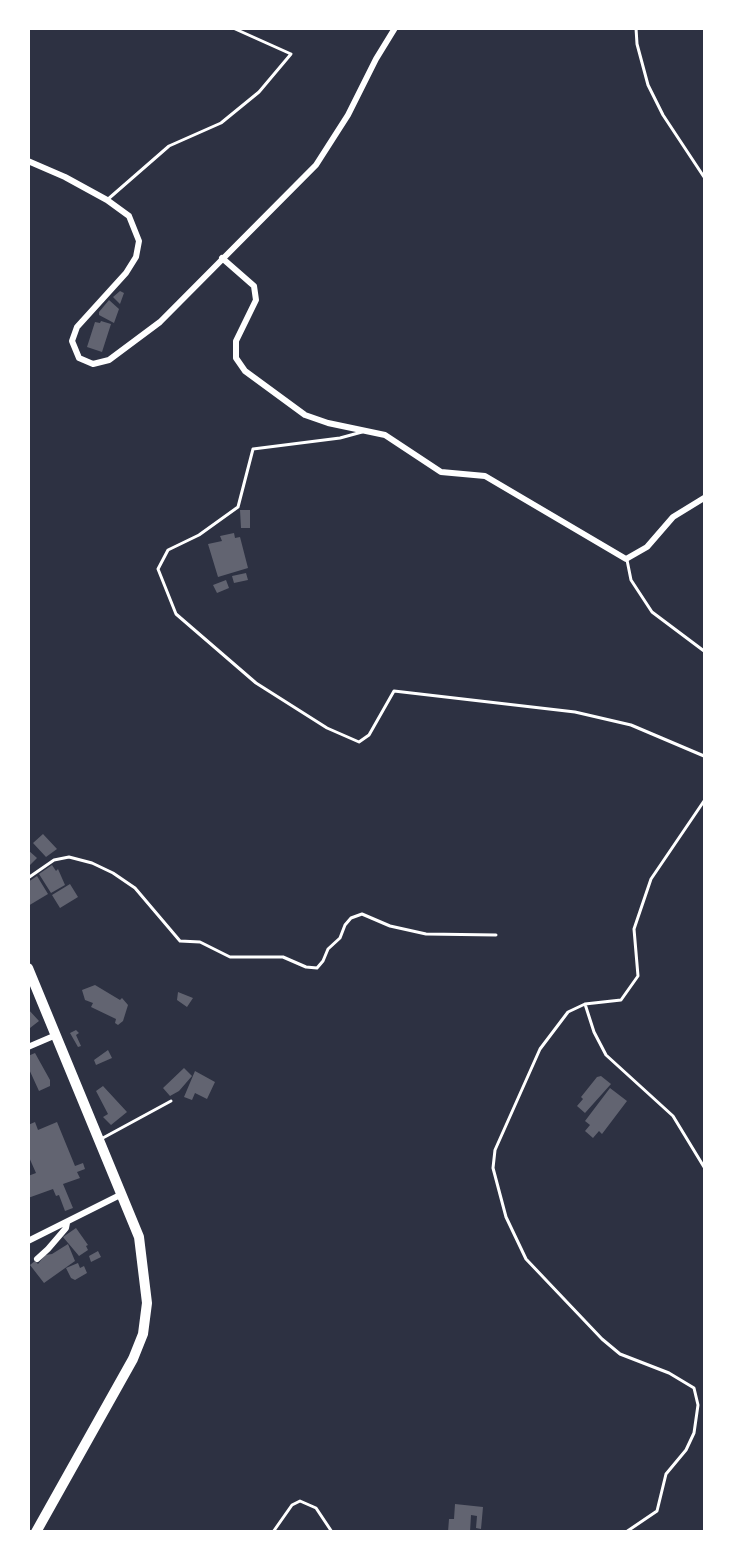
<!DOCTYPE html>
<html>
<head>
<meta charset="utf-8">
<style>
	body { margin:0 }
	#map { position:relative; width:733px; height:1560px; overflow:hidden; background:#2d3142; font-family:"Crimson Pro",serif }
	canvas { display:block }
	.frame { position:absolute; inset:0; border:30px solid #fff; pointer-events:none }
</style>
</head>
<body>
<div id="map">
<canvas width="733" height="1560"></canvas>
<div class="frame"></div>
</div>
<script>
const ctx = document.querySelector('canvas').getContext('2d');
ctx.lineJoin = 'round';
function paint(path, color) { ctx.fillStyle = color; ctx.fill(path, 'evenodd'); }
const poly = rows => new Path2D(rows.map(r => 'M' + r).join(''));
function stroke(path, color, width, dash) { ctx.strokeStyle = color; ctx.lineWidth = width; ctx.lineCap = dash ? 'butt' : 'round'; ctx.setLineDash(dash || []); ctx.stroke(path); }
const building = poly([
	[120,291,124,293,120,304,113,297],
	[109,300,119,309,114,323,99,315,99,312],
	[101,321,111,324,102,352,87,347,95,322,100,323],
	[240,510,250,510,250,528,241,528],
	[234,533,235,538,240,537,248,568,218,577,208,544,222,541,220,536],
	[246,573,248,580,234,583,232,576],
	[226,580,229,588,217,593,213,585],
	[43,834,57,849,46,857,33,843],
	[28,850,37,858,28,867],
	[52,865,56,871,58,869,65,885,51,893,39,874],
	[37,876,48,894,28,906,28,882],
	[70,884,78,897,60,908,52,895],
	[95,985,120,1000,122,998,128,1005,123,1021,118,1025,115,1023,116,1019,91,1007,93,1003,85,1000,82,990],
	[178,992,193,998,187,1007,177,1000],
	[28,1009,39,1021,30,1028,28,1027],
	[76,1030,79,1033,76,1035,81,1046,78,1047,70,1033],
	[108,1050,112,1058,96,1065,94,1060],
	[35,1053,50,1080,50,1086,39,1091,28,1067,28,1056],
	[184,1068,192,1076,179,1091,170,1096,163,1088],
	[195,1071,215,1082,207,1099,195,1093,192,1100,184,1097],
	[601,1076,611,1084,585,1113,577,1106,583,1099,581,1097,597,1077],
	[103,1086,127,1112,111,1125,103,1117,108,1114,96,1091],
	[610,1088,627,1101,602,1134,599,1131,593,1138,585,1131,590,1125,585,1121],
	[35,1122,38,1130,57,1122,75,1166,83,1163,85,1169,77,1172,80,1178,63,1184,73,1208,65,1211,59,1195,56,1196,53,1189,28,1198,28,1176,36,1173,28,1155,28,1125],
	[76,1228,88,1245,86,1246,88,1250,79,1256,63,1237],
	[68,1244,75,1261,44,1283,30,1265,35,1261,38,1264,45,1255,52,1254],
	[98,1251,101,1257,91,1262,89,1256],
	[78,1263,80,1268,84,1266,87,1273,75,1280,71,1278,66,1268],
	[455,1504,483,1507,481,1529,476,1528,477,1516,471,1515,470,1532,448,1532,449,1519,454,1519]
]);
const service = poly([
	[636,28,637,44,648,85,663,115,704,177],
	[107,200,169,146,221,123,259,92,291,54,233,28],
	[362,432,340,438,253,449,238,507,199,535,168,550,158,569,176,614,256,683,327,728,359,742,369,735,394,691,575,712,631,725,704,756],
	[627,560,631,580,652,612,704,651],
	[28,878,54,860,69,857,92,863,113,873,135,888,180,941,200,942,230,957,283,957,306,967,317,968,323,961,328,949,340,938,345,925,351,918,362,914,390,926,426,934,496,935],
	[585,1004,594,1032,606,1055,673,1116,704,1167],
	[101,1139,171,1101],
	[273,1532,292,1505,300,1501,316,1508,332,1532],
	[626,1532,657,1511,666,1474,686,1450,694,1433,698,1405,694,1388,669,1373,620,1354,602,1339,526,1259,506,1217,493,1168,495,1150,540,1049,568,1012,585,1004,621,1000,638,976,634,929,651,879,704,801]
]);
const minor = poly([
	[28,161,65,177,107,200,129,216,139,241,136,257,126,273,77,327,72,341,79,358,93,364,109,360,160,322,316,165,348,115,376,59,395,28],
	[222,258,254,286,256,300,236,341,236,358,245,371,305,415,328,423,385,435,441,472,485,476,626,559,647,547,673,517,704,498],
	[28,1047,56,1035],
	[28,1241,122,1194],
	[37,1259,48,1249,66,1228,67,1223]
]);
const trunk = poly([
	[28,968,139,1237,147,1303,143,1334,133,1359,36,1532]
]);
paint(building, '#626471');
stroke(service, '#fff', 3);
stroke(minor, '#fff', 6);
stroke(trunk, '#fff', 10);
</script>
</body>
</html>
